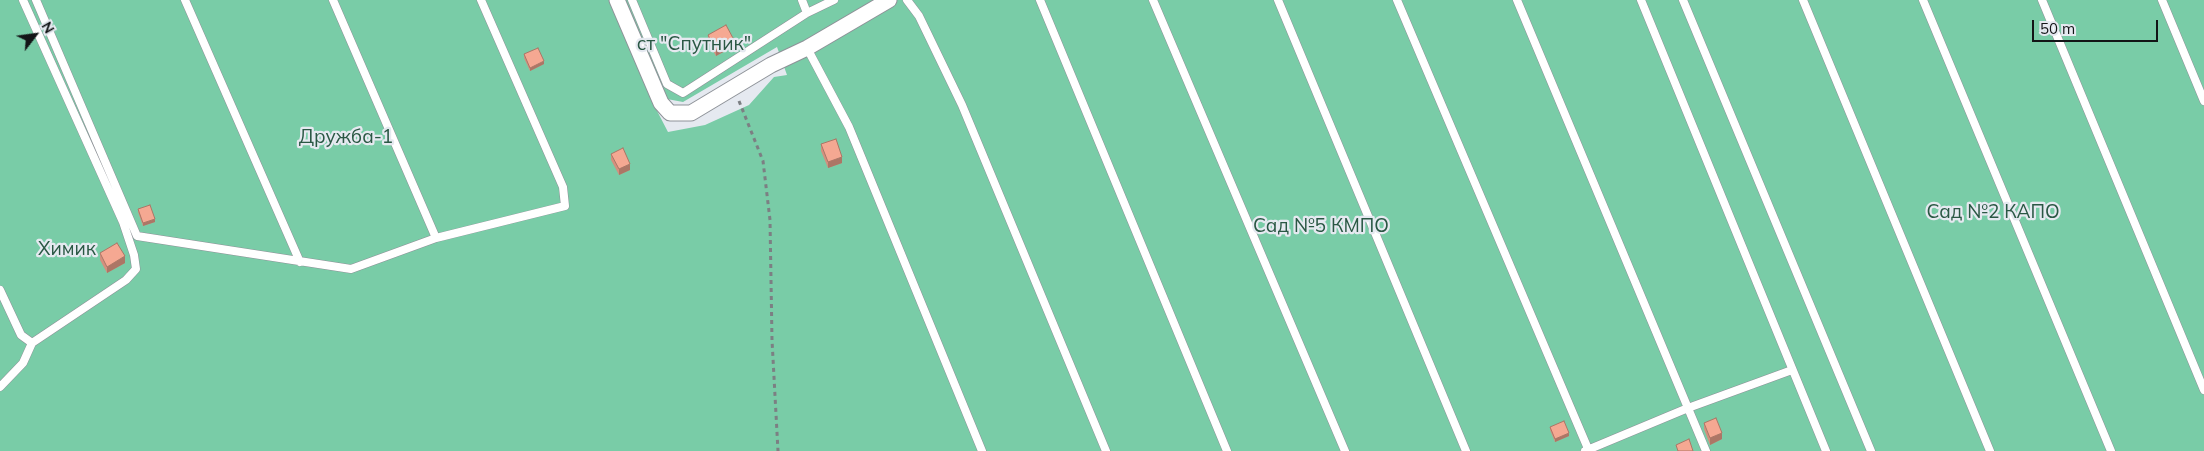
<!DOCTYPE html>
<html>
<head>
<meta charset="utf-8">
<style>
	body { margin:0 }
	#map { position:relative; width:2204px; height:451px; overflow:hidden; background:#e5e9f0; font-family:Mulish,sans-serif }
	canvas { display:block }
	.north { position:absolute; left:10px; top:10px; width:50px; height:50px; -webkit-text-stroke:4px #e5e9f0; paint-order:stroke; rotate:60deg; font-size:14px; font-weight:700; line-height:20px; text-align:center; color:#131517 }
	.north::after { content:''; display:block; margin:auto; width:18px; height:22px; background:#131517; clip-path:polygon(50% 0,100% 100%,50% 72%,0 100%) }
	.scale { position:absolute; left:2032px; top:20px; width:126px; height:22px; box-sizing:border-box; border:2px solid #131517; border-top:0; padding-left:6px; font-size:15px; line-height:18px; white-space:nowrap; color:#131517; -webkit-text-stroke:4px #e5e9f0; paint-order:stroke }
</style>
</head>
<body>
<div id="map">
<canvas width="2204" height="451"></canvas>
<div class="north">N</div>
<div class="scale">50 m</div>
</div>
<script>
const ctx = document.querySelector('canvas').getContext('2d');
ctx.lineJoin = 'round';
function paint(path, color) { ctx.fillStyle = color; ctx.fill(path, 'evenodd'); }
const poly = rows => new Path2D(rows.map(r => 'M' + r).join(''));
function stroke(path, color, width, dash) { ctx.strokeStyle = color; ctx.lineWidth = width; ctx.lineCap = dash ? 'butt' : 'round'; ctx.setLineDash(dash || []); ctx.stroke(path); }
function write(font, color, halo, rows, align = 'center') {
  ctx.font = font + ' Mulish,sans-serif'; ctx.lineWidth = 4.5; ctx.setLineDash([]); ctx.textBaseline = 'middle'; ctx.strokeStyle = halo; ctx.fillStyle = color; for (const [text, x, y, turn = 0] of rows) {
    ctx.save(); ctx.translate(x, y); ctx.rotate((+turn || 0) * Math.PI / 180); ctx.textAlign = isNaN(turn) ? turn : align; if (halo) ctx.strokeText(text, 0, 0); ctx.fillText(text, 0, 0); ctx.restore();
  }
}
const green = poly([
	[0,0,610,0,655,107,668,132,705,125,749,105,774,77,787,75,777,47,683,102,667,99,624,0,2204,0,2204,451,0,451]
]);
const path = poly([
	[739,101,763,161,770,220,772,340,778,451]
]);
const lane = poly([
	[36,0,137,236,351,269,436,238,565,206,563,187,481,0],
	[185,0,300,262],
	[333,0,436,238],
	[632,0,667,84,683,93,807,13,834,0],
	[802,0,807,13],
	[907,0,919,16,962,105,1106,451],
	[1040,0,1227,451],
	[1153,0,1345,451],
	[1278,0,1466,451],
	[1397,0,1589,451],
	[1517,0,1706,451],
	[1641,0,1826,451],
	[1683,0,1871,451],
	[1803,0,1990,451],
	[1923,0,2111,451],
	[2042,0,2204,390],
	[2162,0,2204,101],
	[807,48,849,127,982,451],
	[0,290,21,335,32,343],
	[0,387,23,363,32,343,126,280,136,269,134,255,123,222,23,0],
	[1585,451,1688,408,1792,370]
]);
const street = poly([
	[617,0,661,103,670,113,691,113,771,65,807,48,889,0]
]);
const wall = poly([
	[708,35,734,46,716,56,708,42],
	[524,54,544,64,530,71,524,58],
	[821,144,842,163,828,168,821,151],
	[611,154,630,170,619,175,611,160],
	[138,209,155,222,143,226,138,212],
	[100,253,125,263,107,273,100,260],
	[1704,423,1722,439,1710,445,1704,429],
	[1550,427,1569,436,1555,442,1550,430]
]);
const shadedWall = poly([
	[734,40,734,46,716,56,716,50],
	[544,61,544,64,530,71,530,68],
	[842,157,842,163,828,168,828,162],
	[630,164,630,170,619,175,619,169],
	[155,219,155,222,143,226,143,223],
	[125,256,125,263,107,273,107,267],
	[1569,433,1569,436,1555,442,1555,439],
	[1722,433,1722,439,1710,445,1710,438]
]);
const building = poly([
	[726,25,734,40,716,50,708,35,726,25],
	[538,48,544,61,530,68,524,54,538,48],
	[836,139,842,157,828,162,821,144,836,139],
	[623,148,630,164,619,169,611,154,623,148],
	[150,205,155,219,143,223,138,209,150,205],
	[117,243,125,256,107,267,100,253,117,243],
	[1716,418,1722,433,1710,438,1704,423,1716,418],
	[1564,421,1569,433,1555,439,1550,427,1564,421],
	[1689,439,1693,451,1678,451,1676,445,1689,439]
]);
const parkNames = [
	["ст \"Спутник\"",694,44],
	["Дружба-1",346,137],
	["Сад №2 КАПО",1993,212],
	["Сад №5 КМПО",1321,226],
	["Химик",67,249]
];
paint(green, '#79cca7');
stroke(lane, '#8e9298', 9);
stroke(street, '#8e9298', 17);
stroke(path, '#7c7f83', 3, [4, 4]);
stroke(lane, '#fff', 8);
stroke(street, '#fff', 15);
paint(wall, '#d3907e');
paint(shadedWall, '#ac7666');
paint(building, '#f5a892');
stroke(building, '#ac7666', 1);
write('19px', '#2a5844', '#e5e9f0', parkNames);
</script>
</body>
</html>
